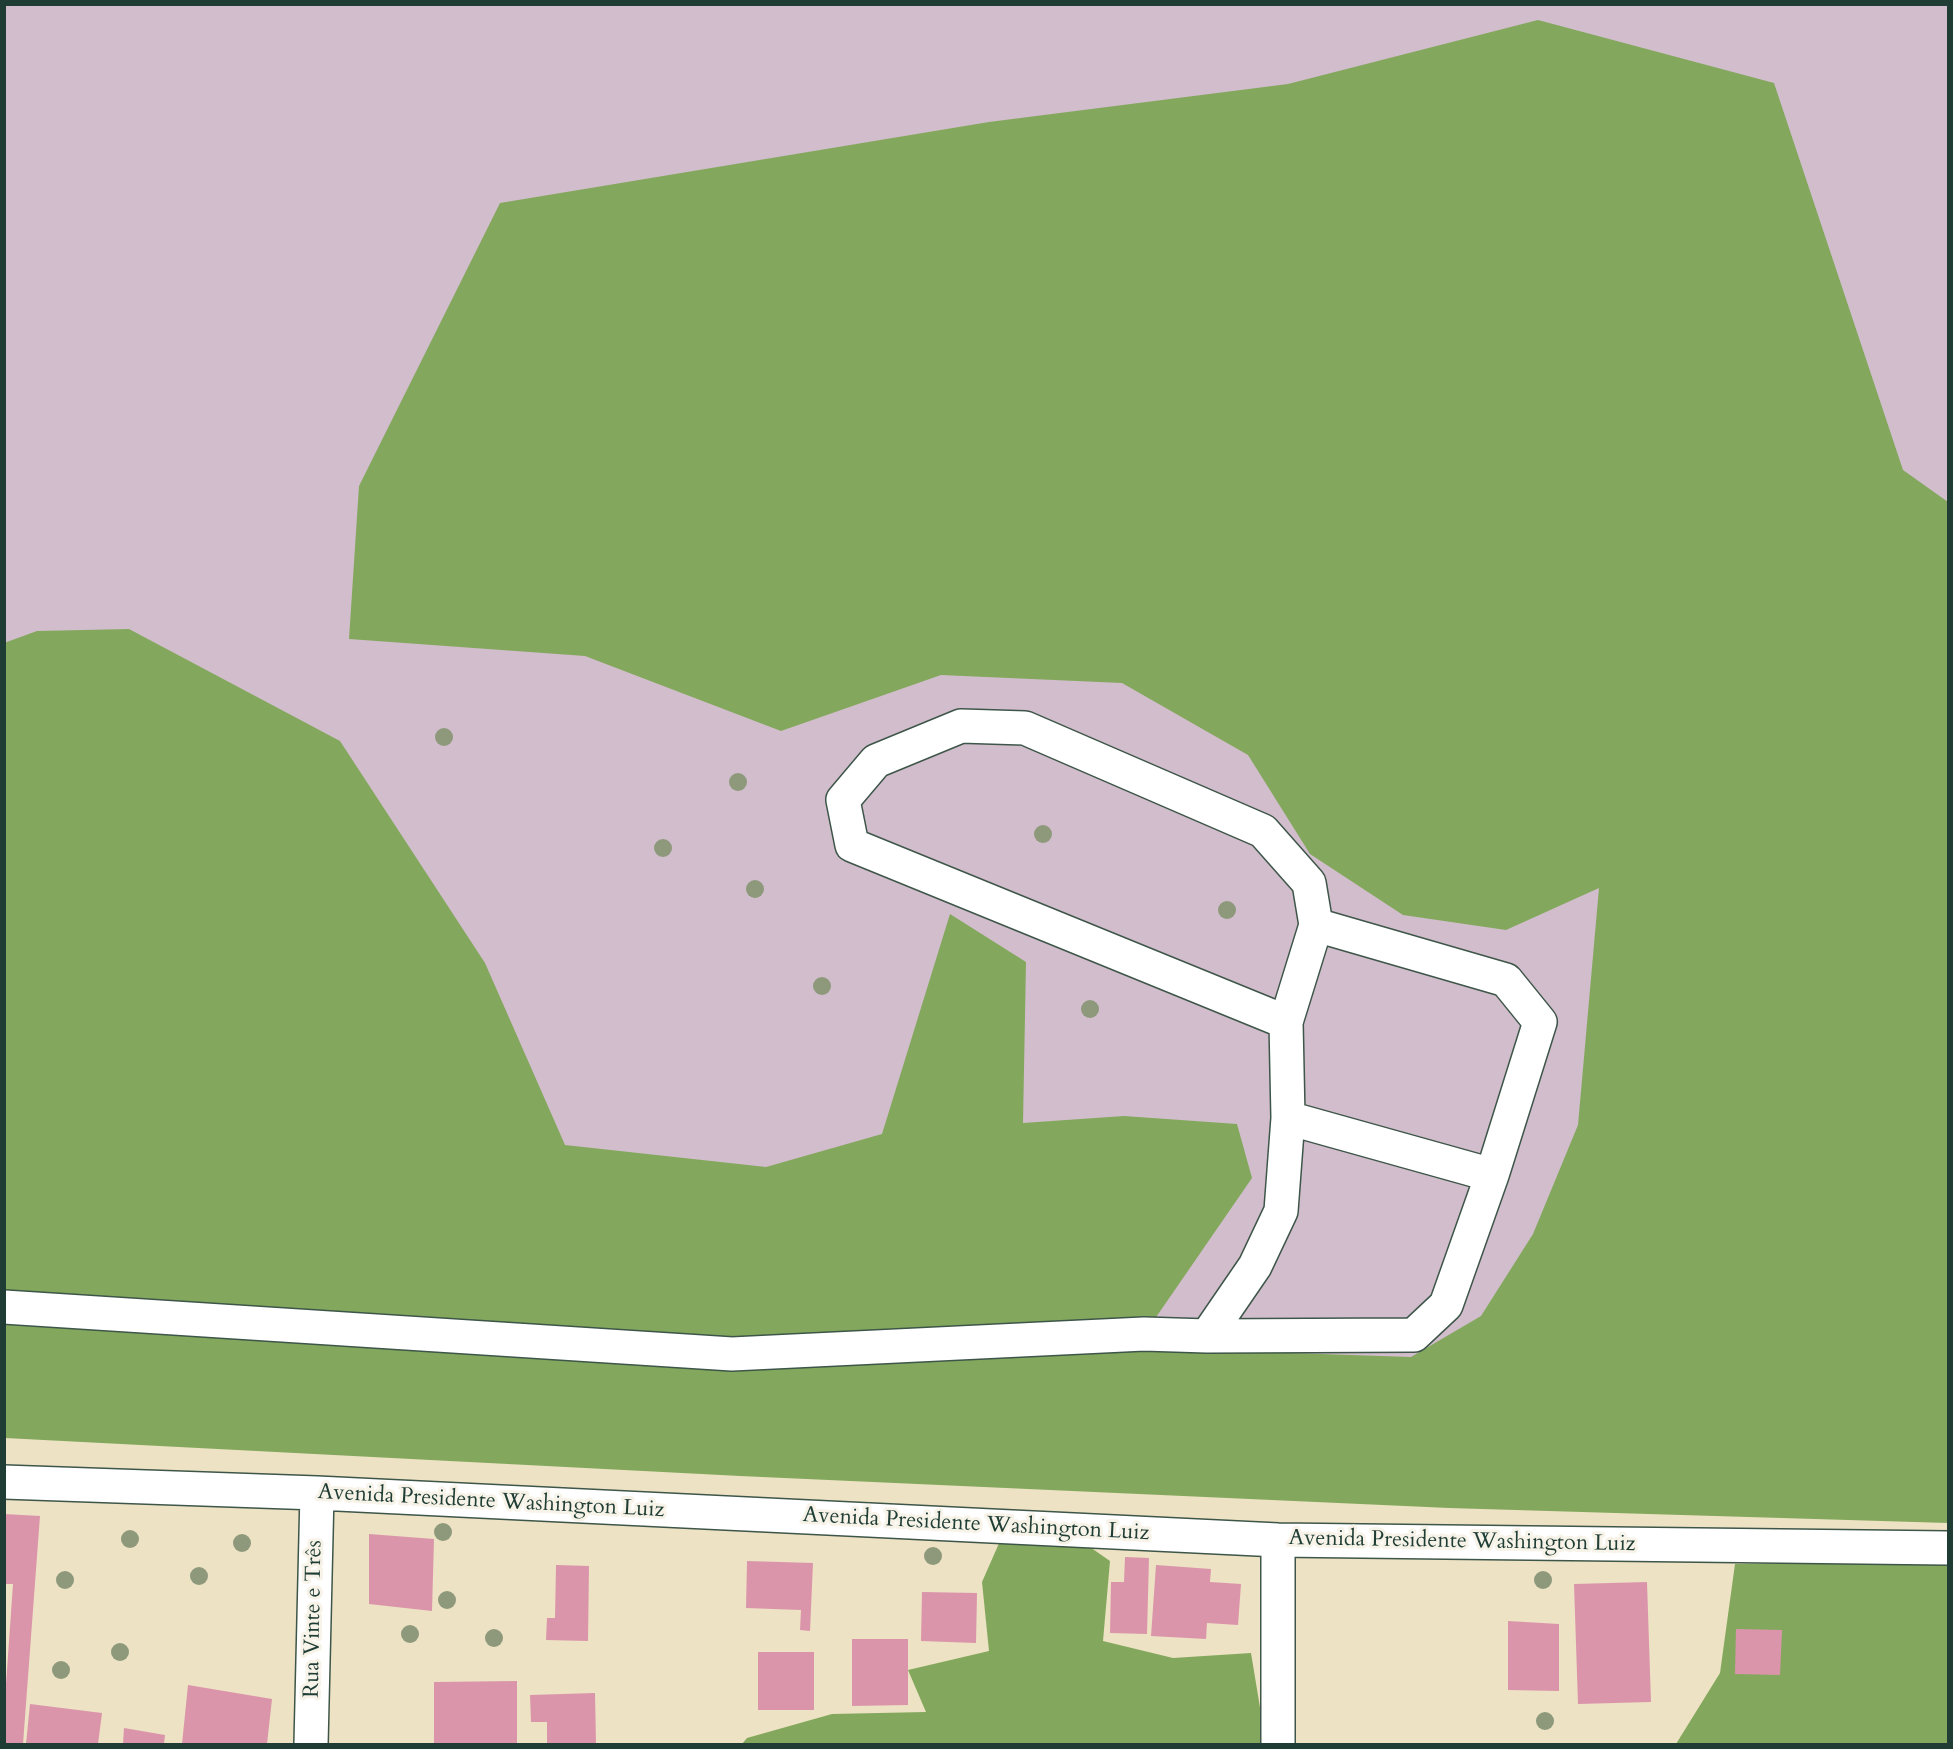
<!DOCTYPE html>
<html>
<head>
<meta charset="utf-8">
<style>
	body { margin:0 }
	#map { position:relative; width:1953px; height:1749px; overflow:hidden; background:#ede2c3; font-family:Cardo,serif }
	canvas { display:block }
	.frame { position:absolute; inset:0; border:6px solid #1f3d34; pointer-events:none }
</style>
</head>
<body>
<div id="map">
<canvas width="1953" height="1749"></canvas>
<div class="frame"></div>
</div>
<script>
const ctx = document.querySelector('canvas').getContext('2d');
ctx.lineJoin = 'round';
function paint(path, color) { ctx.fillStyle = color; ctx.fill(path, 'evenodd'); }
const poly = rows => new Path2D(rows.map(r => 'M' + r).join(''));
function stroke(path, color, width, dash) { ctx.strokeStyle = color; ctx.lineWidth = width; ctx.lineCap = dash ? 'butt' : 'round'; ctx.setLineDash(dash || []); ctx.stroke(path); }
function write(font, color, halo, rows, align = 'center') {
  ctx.font = font + ' Cardo,serif'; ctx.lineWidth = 6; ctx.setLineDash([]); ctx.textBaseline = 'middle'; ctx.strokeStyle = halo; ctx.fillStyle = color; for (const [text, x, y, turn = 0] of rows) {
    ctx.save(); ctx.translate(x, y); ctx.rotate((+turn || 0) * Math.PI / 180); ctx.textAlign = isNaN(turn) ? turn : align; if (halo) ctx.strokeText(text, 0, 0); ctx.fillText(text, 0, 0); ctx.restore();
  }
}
const industrial = poly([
	[5,5,1948,5,1948,1354,5,1425]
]);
const forest = poly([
	[1538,20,1774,83,1903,470,1948,502,1948,1523,1449,1508,740,1476,5,1438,4,643,37,631,129,629,340,741,485,963,565,1145,766,1167,882,1134,950,914,1026,962,1023,1123,1124,1116,1237,1124,1252,1178,1141,1339,1261,1352,1411,1357,1481,1316,1533,1234,1578,1125,1599,888,1506,930,1403,915,1310,854,1248,755,1122,683,941,675,781,731,585,656,349,639,359,486,500,203,989,122,1288,84],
	[1000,1541,1087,1545,1110,1561,1103,1641,1173,1658,1251,1653,1266,1744,742,1744,747,1738,832,1714,926,1712,908,1670,989,1651,982,1582],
	[1948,1561,1948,1744,1676,1744,1720,1673,1735,1564]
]);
const building = poly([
	[4,1514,40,1516,23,1744,4,1744,4,1713,13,1584,4,1584],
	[369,1534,434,1539,432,1611,369,1604],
	[1125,1557,1149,1558,1147,1634,1110,1633,1111,1582,1124,1582],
	[747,1561,813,1563,810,1631,800,1630,801,1610,746,1608],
	[556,1565,589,1566,588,1641,546,1640,547,1618,555,1618],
	[1156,1565,1211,1569,1210,1582,1241,1584,1238,1625,1207,1623,1206,1639,1151,1636],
	[1647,1582,1651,1702,1578,1704,1574,1584],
	[922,1592,977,1593,976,1643,921,1641],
	[1508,1621,1559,1624,1559,1691,1508,1690],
	[1736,1629,1782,1630,1780,1675,1735,1674],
	[852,1639,908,1639,908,1705,852,1706],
	[758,1652,814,1652,814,1710,758,1710],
	[517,1681,517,1744,434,1744,434,1682],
	[188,1685,272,1699,267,1744,182,1744],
	[595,1693,596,1744,547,1744,547,1722,531,1722,530,1695],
	[30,1704,102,1713,98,1744,26,1744],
	[124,1728,165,1735,164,1744,123,1744]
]);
const minor = poly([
	[1288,1118,1492,1175],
	[4,1307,732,1354,1144,1334,1207,1336,1255,1266,1281,1211,1288,1118,1286,1022,1316,925,1309,883,1263,831,1025,728,961,726,876,761,843,800,852,845,1286,1022],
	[1207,1336,1414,1335,1446,1305,1492,1175,1540,1022,1506,980,1316,925],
	[4,1482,317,1493,1278,1540,1948,1548],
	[311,1744,317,1493],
	[1278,1744,1278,1540]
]);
const trees = [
	[444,737],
	[738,782],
	[1043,834],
	[663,848],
	[755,889],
	[1227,910],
	[822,986],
	[1090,1009],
	[443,1532],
	[130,1539],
	[242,1543],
	[933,1556],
	[199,1576],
	[65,1580],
	[1543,1580],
	[447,1600],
	[410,1634],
	[494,1638],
	[120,1652],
	[61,1670],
	[1545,1721]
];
const streetNames = [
	["Avenida Presidente Washington Luiz",491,1502,3],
	["Avenida Presidente Washington Luiz",976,1525,3],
	["Avenida Presidente Washington Luiz",1462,1542,1],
	["Rua Vinte e Três",314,1619,-89]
];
paint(industrial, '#d1bdcb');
paint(forest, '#83a85d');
paint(building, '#db95ab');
stroke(minor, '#3e5649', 36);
stroke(minor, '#fff', 33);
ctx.fillStyle = '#8e997c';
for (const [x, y] of trees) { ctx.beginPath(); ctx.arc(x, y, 9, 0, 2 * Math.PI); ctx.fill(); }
write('22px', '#1f3d34', '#f7f3e8', streetNames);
</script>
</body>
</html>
